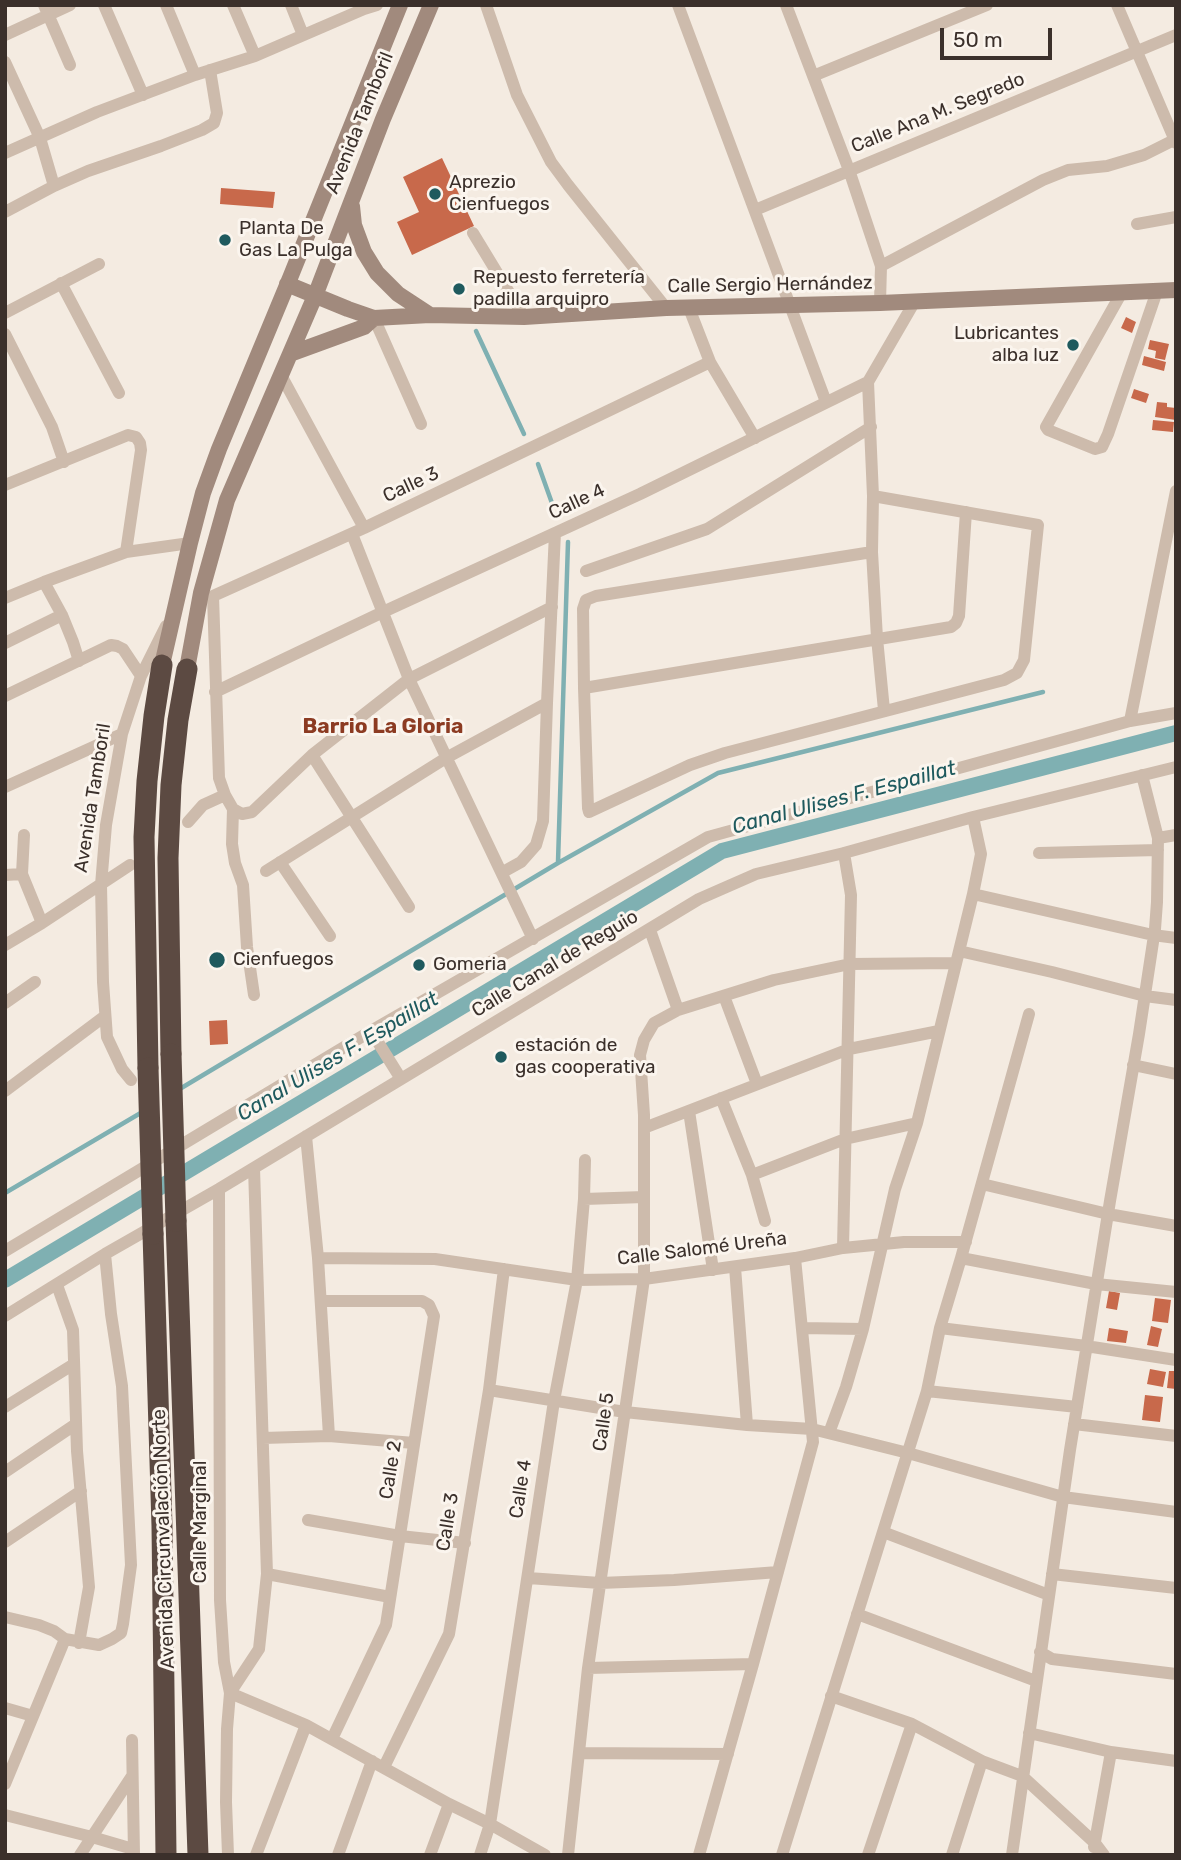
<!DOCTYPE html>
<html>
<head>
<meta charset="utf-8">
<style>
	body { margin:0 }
	#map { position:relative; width:1181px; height:1860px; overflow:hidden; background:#f4ebe1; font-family:Rubik,sans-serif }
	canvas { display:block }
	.frame { position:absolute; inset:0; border:7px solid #3b302b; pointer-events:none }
	.scale { position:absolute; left:940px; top:28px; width:112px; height:32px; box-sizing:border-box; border:4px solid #3b302b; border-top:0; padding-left:9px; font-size:21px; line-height:24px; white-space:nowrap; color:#3b302b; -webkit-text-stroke:5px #fbf5ee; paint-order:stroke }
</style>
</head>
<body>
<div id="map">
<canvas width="1181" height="1860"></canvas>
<div class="frame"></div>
<div class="scale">50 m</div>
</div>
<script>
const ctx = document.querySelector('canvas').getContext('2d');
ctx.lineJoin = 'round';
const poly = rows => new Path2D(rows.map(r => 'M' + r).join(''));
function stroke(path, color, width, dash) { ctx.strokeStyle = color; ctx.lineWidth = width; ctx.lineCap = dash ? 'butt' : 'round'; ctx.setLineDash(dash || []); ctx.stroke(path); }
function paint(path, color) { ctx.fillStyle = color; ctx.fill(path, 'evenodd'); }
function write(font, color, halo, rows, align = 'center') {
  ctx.font = font + ' Rubik,sans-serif'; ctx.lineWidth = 6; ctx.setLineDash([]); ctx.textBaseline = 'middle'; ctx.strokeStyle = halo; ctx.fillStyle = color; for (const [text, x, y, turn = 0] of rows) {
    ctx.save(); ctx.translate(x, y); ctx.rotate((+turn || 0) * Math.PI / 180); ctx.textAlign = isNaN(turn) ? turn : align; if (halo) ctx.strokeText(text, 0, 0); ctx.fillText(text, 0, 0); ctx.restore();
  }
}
const stream = poly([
	[476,331,524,434],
	[538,464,553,506],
	[558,862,568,542],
	[178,1090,558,863,718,773,1043,692],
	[5,1193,144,1111]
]);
const canal = poly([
	[5,1280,722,851,1176,733]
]);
const building = poly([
	[442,158,474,226,412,255,397,222,419,212,403,177],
	[221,188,275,192,273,208,220,204],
	[1126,317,1136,322,1132,333,1121,328],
	[1150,340,1169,344,1165,360,1155,358,1156,351,1148,349],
	[1144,356,1166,362,1164,371,1142,365],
	[1134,389,1149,394,1146,403,1131,398],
	[1157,402,1167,403,1167,407,1176,408,1176,420,1155,417],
	[1153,420,1174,422,1173,432,1152,430],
	[227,1020,228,1044,210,1045,209,1021],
	[1109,1291,1120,1293,1117,1310,1106,1308],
	[1155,1298,1171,1300,1168,1323,1152,1321],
	[1151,1326,1162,1329,1158,1347,1147,1345],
	[1109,1328,1128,1331,1126,1343,1107,1341],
	[1150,1369,1166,1372,1163,1387,1147,1384],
	[1169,1371,1176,1371,1176,1389,1167,1388],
	[1145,1395,1163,1397,1160,1422,1142,1420]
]);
const street = poly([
	[44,5,70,65],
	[104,5,143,95],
	[166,5,195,75],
	[233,5,255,56],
	[291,5,303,35],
	[486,5,517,95,551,162,568,185,666,308],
	[678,5,826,402],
	[786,5,849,170,881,266,880,303],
	[1117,5,1176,143],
	[5,35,70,5],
	[5,62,40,138,54,186],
	[813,76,987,5],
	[5,153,97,112,195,75,255,56,364,9,377,5],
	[755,210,1176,35],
	[5,212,54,186,88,171,161,146,202,130,214,123,217,113,210,70],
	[1137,224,1176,217],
	[473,233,524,317],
	[881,266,1043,180,1068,170,1107,166,1144,155,1176,139],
	[61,283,119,393],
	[1122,292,1046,427,1048,430,1095,449,1102,447,1108,434,1157,291],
	[689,308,710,362,755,438],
	[5,313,99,264],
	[374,318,421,424],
	[5,334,52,427,64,462],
	[281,375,364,528],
	[868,382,873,496,872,552,877,638,884,710],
	[5,485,128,435,136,437,140,443,141,450,126,552],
	[352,534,409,679,533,939],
	[872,552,596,596,586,600,583,609,584,688,588,808,589,812,690,765,725,753,1004,680,1017,673,1024,660,1038,525,873,496],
	[586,571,707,529,871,427],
	[44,582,62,615,73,642,79,661],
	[5,598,44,582,126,552,190,543],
	[552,607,409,679,312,755,252,812,242,814,233,809,225,795,219,778,213,596,364,528,710,362],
	[5,643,62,615],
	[584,688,951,627,956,623,959,616,966,512],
	[215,692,383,612,640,494,868,382,915,301],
	[5,696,111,645,117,646,123,649,141,676],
	[1130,721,1176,491],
	[312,755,409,907],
	[5,787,122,734],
	[233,809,232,844,235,863,243,885,247,947,254,995],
	[188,822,203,805,225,795],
	[1158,838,1176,835],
	[1039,853,1158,850],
	[280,862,330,936],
	[266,871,446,758,547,703],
	[503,872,521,862,536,845,543,821,547,703,555,533],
	[22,874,24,835],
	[5,875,22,874,42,923],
	[973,894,1153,935,1176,938],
	[650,930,678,1010],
	[5,945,42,923,130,865],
	[959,951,1052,972,1145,996,1176,1000],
	[724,996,757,1084],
	[5,1003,35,982],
	[371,1031,401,1079],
	[1133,1065,1176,1074],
	[131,1080,122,1069,107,1037,103,982,101,885,106,825,122,734,141,676,166,626],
	[5,1091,105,1016],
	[721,1098,752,1175,765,1221],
	[689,1111,713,1270],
	[644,1128,849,1049,939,1031],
	[306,1136,318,1258,329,1436],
	[752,1175,845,1139,917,1123],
	[982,1184,1108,1214,1176,1226],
	[219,1189,220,1600,224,1662,230,1693,227,1729,226,1802,228,1855],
	[584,1199,644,1197],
	[843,1248,851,895,844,853],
	[5,1251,371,1031,708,837,1130,721,1176,713],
	[318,1258,435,1259,577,1280,644,1279,795,1258,843,1248,904,1242,966,1242],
	[961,1258,1096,1284,1176,1292],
	[735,1267,747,1425],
	[57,1285,73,1330,77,1451,89,1587,79,1643],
	[321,1301,422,1301,429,1305,434,1316,386,1625,332,1739],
	[5,1316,105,1254,219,1189,699,899,756,874,844,853,973,817,1176,767],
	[802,1328,863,1329],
	[940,1328,1086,1346,1176,1360],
	[489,1390,625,1412,747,1425,812,1429,908,1453,1063,1497,1176,1512],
	[927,1391,1077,1407],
	[5,1407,74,1364],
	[1074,1424,1176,1436],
	[829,1433,846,1387,863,1329,895,1189,917,1123,973,894,981,854,973,817],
	[263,1438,329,1436,414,1443],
	[5,1472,76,1424],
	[308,1520,400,1536,465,1543],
	[883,1532,1049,1595],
	[5,1542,81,1491],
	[267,1574,390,1597],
	[1052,1574,1176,1588],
	[528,1578,600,1583,674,1580,778,1572],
	[857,1614,1036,1681],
	[5,1617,39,1625,54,1631,65,1639,99,1645,112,1639,121,1633,123,1624,131,1565,122,1386,111,1314,105,1254],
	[1040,1652,1052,1659,1176,1674],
	[588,1668,753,1664],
	[230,1693,259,1649,267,1574,254,1168],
	[230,1693,306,1725,449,1804,490,1824,545,1855],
	[831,1696,912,1724,982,1761,1022,1776,1095,1843,1104,1855],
	[5,1708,33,1716],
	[1029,1733,1111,1752,1176,1761],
	[132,1740,134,1854],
	[579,1753,728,1754],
	[384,1767,449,1634,489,1390,504,1269],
	[5,1784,65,1639],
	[5,1815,92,1837,133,1849],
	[1094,1847,1111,1752],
	[80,1855,132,1776],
	[256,1855,306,1725],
	[338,1855,372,1761],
	[430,1855,449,1804],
	[480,1855,490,1824,554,1401,577,1280,584,1199,585,1160],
	[568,1855,588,1668,644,1279,644,1115,640,1055,644,1040,654,1023,678,1010,774,980,850,964,956,963],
	[699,1855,753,1664,813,1442,795,1258],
	[782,1855,927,1391,940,1328,961,1258,1029,1014],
	[868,1855,912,1724],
	[952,1855,982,1761],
	[1012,1855,1070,1450,1110,1201,1139,1034,1155,929,1157,902,1158,838,1142,775]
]);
const secondary = poly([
	[352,206,354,225,364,252,377,273,398,294,430,315],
	[287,284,348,309,374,318,430,315,524,317,666,308,880,303,1176,290],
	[290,354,364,327,374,318],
	[162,665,190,543,203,493,219,449,290,278,400,5],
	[187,669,201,593,227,500,315,296,383,119,431,5]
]);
const highway = poly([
	[171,1054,168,858,171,785,178,720,187,669],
	[148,1068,144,837,147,781,154,716,162,665],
	[176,1221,198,1855],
	[153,1234,162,1526,166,1855]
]);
const highwayBridge = poly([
	[171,1054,176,1221],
	[148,1068,153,1234]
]);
const markers = [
	[435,194,7,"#1f5a5e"],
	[225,240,7,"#1f5a5e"],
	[459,289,7,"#1f5a5e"],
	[1073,345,7,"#1f5a5e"],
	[217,960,9,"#1f5a5e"],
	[419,965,7,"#1f5a5e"],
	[501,1057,7,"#1f5a5e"]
];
const streetNames = [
	["Calle Ana M. Segredo",938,113,-22],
	["Avenida Tamboril",360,123,-68],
	["Calle Sergio Hernández",770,285,-1],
	["Calle 3",411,485,-25],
	["Calle 4",577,502,-25],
	["Avenida Tamboril",93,798,-81],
	["Calle Canal de Reguio",555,964,-31],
	["Calle Salomé Ureña",702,1249,-7],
	["Calle 5",604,1422,-82],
	["Calle 2",391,1470,-81],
	["Calle 4",521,1489,-81],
	["Calle Marginal",201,1522,-90],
	["Calle 3",448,1522,-81],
	["Avenida Circunvalación Norte",164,1539,-92]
];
const poiNames = [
	["Aprezio",449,183],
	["Cienfuegos",449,205],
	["Planta De",239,229],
	["Gas La Pulga",239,251],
	["Repuesto ferretería",473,278],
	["padilla arquipro",473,300],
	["Lubricantes",1059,334,"right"],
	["alba luz",1059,356,"right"],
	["Cienfuegos",233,960],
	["Gomeria",433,965],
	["estación de",515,1046],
	["gas cooperativa",515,1068]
];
const neighbourhoodNames = [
	["Barrio La Gloria",383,727]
];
const waterNames = [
	["Canal Ulises F. Espaillat",844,798,-15],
	["Canal Ulises F. Espaillat",338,1057,-31]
];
stroke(stream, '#7fb0b2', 4.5);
stroke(canal, '#7fb0b2', 16);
paint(building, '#c8694b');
stroke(street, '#cdbbac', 12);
stroke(secondary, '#a18a7d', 16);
stroke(highway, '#5c4a42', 21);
stroke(highwayBridge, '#5c4a42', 21);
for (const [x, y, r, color] of markers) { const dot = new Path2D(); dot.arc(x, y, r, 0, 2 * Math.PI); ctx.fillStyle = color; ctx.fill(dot); stroke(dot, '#fbf5ee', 2.5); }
write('19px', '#3b302b', '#fbf5ee', streetNames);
write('19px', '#3b302b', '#fbf5ee', poiNames, 'left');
write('bold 21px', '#8c3b22', '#fbf5ee', neighbourhoodNames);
write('italic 21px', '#1f5a5e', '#fbf5ee', waterNames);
</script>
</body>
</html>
